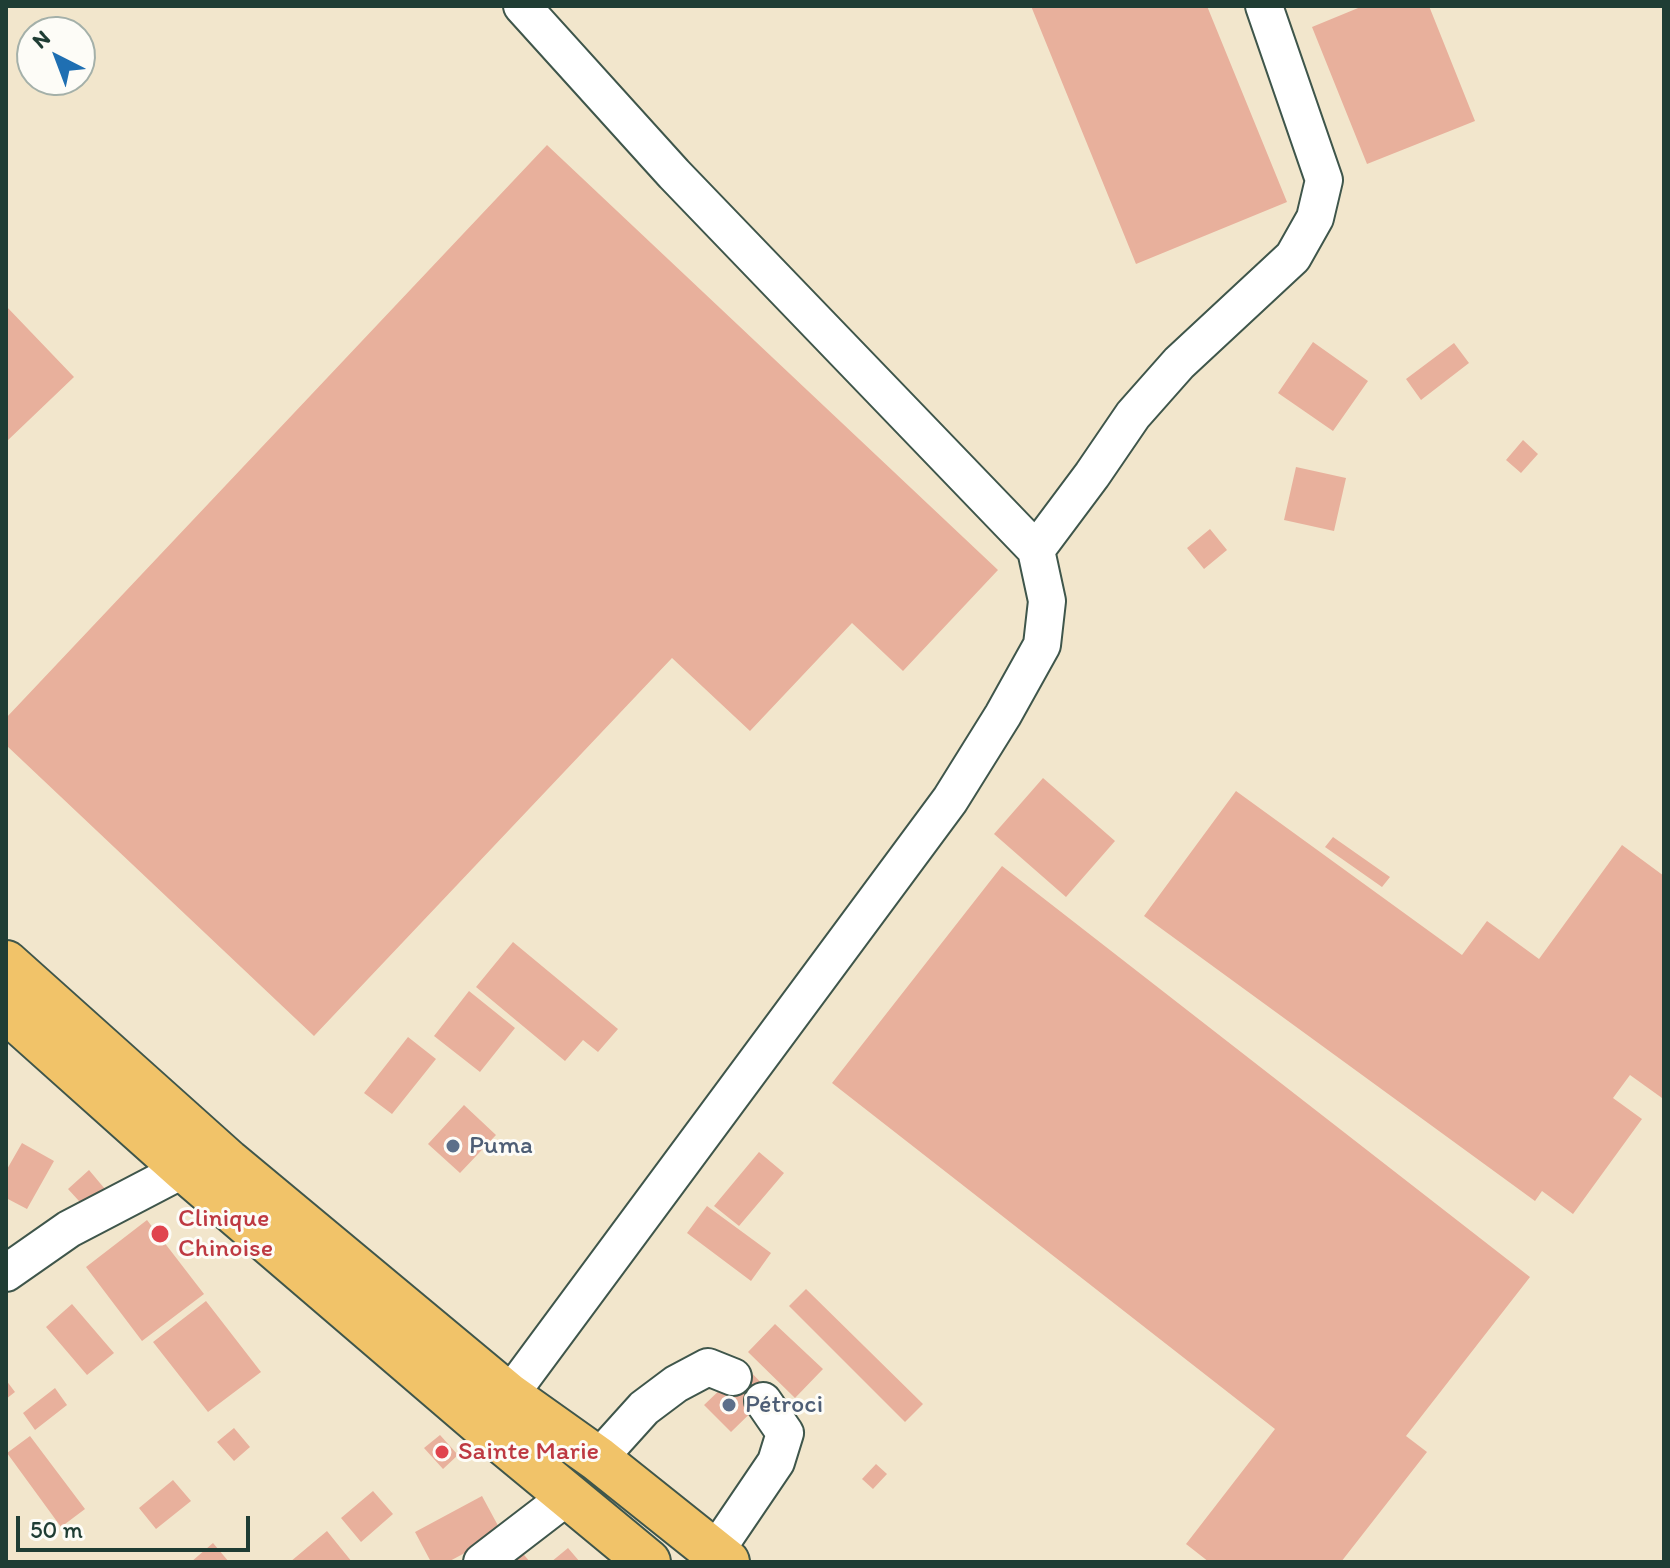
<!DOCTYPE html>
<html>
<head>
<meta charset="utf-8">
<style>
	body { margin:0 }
	#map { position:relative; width:1670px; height:1568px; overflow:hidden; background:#f2e6cc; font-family:Itim,sans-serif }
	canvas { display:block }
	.frame { position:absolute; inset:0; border:8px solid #1f3d34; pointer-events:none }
	.north { position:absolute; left:16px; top:16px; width:80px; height:80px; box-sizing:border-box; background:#fdfcf7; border:2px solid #a4b0a9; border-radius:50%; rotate:318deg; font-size:22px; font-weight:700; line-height:32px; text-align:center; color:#1f3d34 }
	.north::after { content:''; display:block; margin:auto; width:28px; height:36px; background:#1f6fb2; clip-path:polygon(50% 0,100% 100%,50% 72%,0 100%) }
	.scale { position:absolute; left:16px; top:1516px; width:234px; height:36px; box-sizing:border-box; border:4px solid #1f3d34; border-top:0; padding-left:10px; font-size:24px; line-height:28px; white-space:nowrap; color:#1f3d34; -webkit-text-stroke:6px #fdfcf7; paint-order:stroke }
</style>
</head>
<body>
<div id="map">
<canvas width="1670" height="1568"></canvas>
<div class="frame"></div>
<div class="north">N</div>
<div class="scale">50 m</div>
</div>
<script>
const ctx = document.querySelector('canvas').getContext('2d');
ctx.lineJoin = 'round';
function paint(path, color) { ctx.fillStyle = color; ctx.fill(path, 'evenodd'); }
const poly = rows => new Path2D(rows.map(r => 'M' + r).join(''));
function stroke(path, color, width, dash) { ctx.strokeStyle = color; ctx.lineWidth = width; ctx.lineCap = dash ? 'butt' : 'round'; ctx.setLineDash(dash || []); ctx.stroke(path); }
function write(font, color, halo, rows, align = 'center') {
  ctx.font = font + ' Itim,sans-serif'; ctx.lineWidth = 6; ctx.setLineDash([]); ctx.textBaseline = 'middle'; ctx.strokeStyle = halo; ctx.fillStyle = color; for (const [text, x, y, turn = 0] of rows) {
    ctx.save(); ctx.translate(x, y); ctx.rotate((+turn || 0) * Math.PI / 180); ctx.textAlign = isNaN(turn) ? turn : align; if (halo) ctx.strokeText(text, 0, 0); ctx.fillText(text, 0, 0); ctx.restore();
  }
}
const building = poly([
	[1031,6,1207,6,1287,202,1136,264],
	[1363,6,1429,6,1475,121,1367,164,1312,27],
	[547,145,998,570,903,671,852,623,750,731,672,658,314,1036,6,745,6,718],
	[6,306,74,377,6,442],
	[1313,342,1368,381,1333,431,1278,393],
	[1454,343,1469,363,1421,400,1406,379],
	[1523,440,1538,454,1521,473,1506,460],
	[1296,467,1346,478,1334,531,1284,520],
	[1210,529,1227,550,1204,569,1187,548],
	[1043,778,1115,841,1066,897,994,834],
	[1236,791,1462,955,1487,921,1539,959,1622,845,1664,876,1664,1096,1662,1098,1630,1075,1613,1098,1642,1119,1573,1214,1542,1191,1535,1201,1144,916],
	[1333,837,1390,877,1382,887,1325,847],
	[1002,866,1530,1277,1406,1436,1427,1452,1341,1562,1209,1562,1186,1544,1275,1429,832,1083],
	[513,942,618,1029,598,1052,583,1040,565,1061,476,987],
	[469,991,515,1028,480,1072,434,1036],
	[408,1037,436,1059,392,1114,364,1093],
	[464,1105,496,1135,460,1173,428,1144],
	[22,1143,54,1161,27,1209,6,1198,6,1171],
	[759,1152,784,1173,739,1226,714,1206],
	[89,1170,110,1195,90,1213,68,1189],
	[707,1206,771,1253,751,1281,687,1233],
	[147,1220,204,1294,142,1341,86,1267],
	[806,1289,923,1404,905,1422,789,1306],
	[206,1301,261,1372,208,1412,153,1342],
	[72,1304,114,1353,87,1375,46,1327],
	[775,1324,823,1369,795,1398,748,1352],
	[745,1366,771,1393,731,1432,704,1405],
	[6,1380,15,1392,6,1399],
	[55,1388,67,1405,35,1430,23,1413],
	[234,1428,250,1447,234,1461,217,1442],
	[440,1435,458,1455,443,1469,424,1448],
	[30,1436,85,1509,61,1527,7,1453],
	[876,1464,887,1474,873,1489,862,1479],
	[173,1480,191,1501,156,1529,139,1508],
	[373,1491,393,1514,361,1542,341,1518],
	[482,1496,502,1533,448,1562,431,1562,415,1532],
	[327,1531,352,1562,290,1562],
	[213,1543,229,1562,191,1562],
	[568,1548,580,1562,551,1562],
	[520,1550,530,1562,504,1562]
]);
const minor = poly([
	[1036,550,1092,475,1133,415,1179,363,1293,257,1315,218,1324,180,1264,6],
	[6,1273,69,1229,184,1169],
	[494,1416,950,800,1003,715,1042,645,1047,601,1036,550,674,174,522,6],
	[598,1459,644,1408,676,1384,708,1367,733,1377],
	[715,1552,776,1462,785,1433,763,1401],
	[482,1562,568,1496]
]);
const major = poly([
	[6,963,228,1162,508,1395,598,1459,727,1562],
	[6,1010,184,1169,486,1428,648,1562]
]);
const markers = [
	[453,1146,8,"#5c6f8a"],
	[160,1234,10,"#e0444e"],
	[729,1405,8,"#5c6f8a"],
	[442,1452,8,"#e0444e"]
];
const serviceNames = [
	["Puma",469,1146],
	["Pétroci",745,1405]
];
const healthNames = [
	["Clinique",178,1219],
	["Chinoise",178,1249],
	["Sainte Marie",458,1452]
];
paint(building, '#e8b09c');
stroke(minor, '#3f564b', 40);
stroke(major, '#3f564b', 48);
stroke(minor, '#fff', 36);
stroke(major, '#f1c369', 44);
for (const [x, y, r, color] of markers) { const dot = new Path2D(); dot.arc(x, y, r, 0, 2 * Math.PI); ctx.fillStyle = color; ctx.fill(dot); stroke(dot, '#fdfcf7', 3); }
write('26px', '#4e5e75', '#fdfcf7', serviceNames, 'left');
write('26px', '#be3a42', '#fdfcf7', healthNames, 'left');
</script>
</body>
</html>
